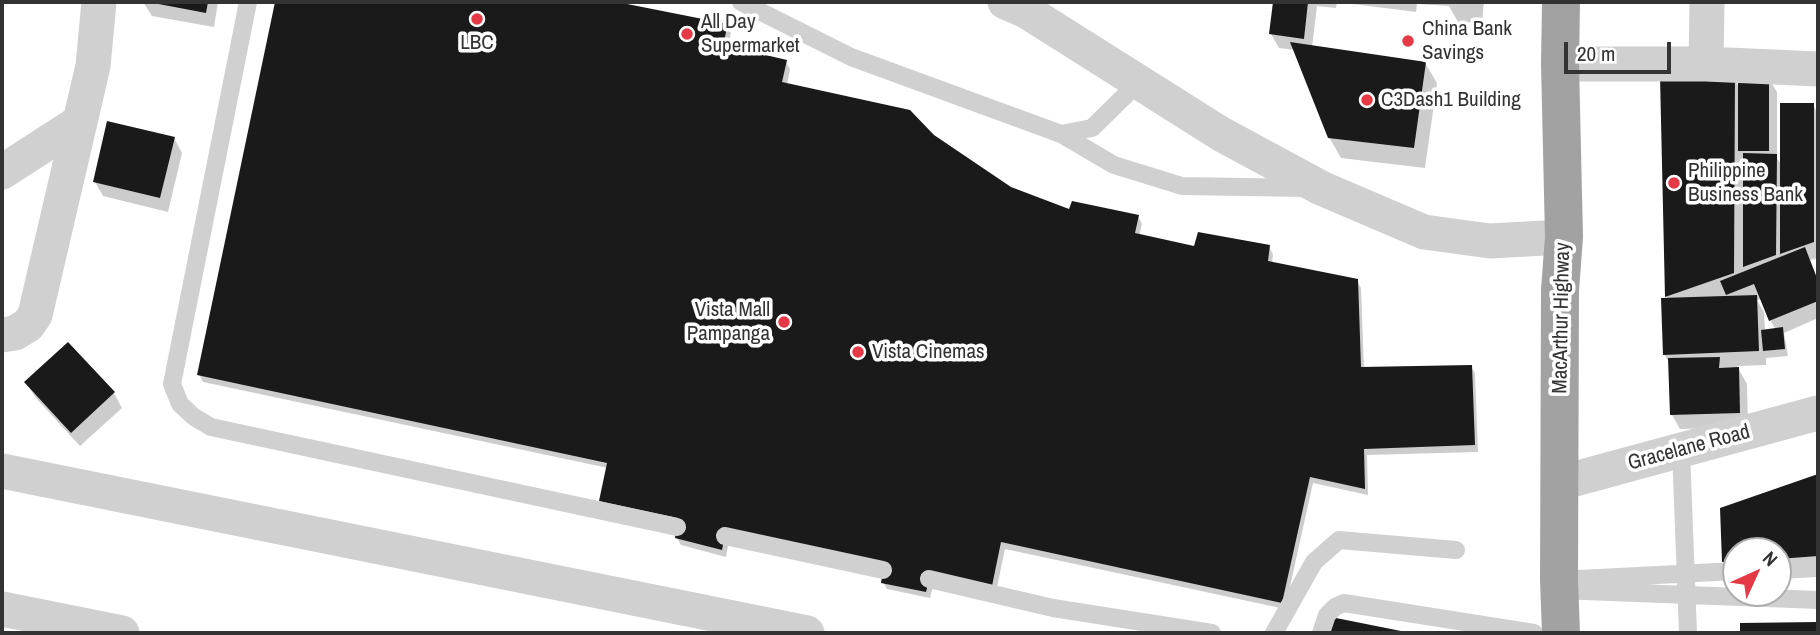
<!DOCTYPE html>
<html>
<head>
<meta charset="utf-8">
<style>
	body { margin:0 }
	#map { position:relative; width:1820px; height:635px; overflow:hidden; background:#fff; font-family:"Archivo Narrow",sans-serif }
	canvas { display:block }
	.frame { position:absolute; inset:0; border:4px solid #333; pointer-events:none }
	.north { position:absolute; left:1722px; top:537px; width:70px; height:70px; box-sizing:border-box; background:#fff; border:2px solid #adadad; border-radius:50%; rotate:45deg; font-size:19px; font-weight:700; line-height:28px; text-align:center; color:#333 }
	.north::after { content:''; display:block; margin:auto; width:24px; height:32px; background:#e63946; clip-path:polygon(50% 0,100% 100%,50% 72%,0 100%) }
	.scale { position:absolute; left:1564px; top:42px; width:107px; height:32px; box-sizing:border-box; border:4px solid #333; border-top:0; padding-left:9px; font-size:21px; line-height:24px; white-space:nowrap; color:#333; -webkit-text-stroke:5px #fff; paint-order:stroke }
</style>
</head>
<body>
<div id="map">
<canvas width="1820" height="635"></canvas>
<div class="frame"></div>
<div class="north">N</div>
<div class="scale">20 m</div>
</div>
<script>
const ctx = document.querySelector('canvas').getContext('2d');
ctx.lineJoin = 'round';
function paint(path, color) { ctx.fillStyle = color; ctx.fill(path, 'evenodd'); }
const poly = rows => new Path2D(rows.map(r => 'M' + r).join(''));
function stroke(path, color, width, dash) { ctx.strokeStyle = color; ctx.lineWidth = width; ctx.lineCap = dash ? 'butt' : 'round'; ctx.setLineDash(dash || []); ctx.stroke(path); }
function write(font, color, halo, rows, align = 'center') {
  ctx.font = font + ' "Archivo Narrow",sans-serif'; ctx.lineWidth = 7; ctx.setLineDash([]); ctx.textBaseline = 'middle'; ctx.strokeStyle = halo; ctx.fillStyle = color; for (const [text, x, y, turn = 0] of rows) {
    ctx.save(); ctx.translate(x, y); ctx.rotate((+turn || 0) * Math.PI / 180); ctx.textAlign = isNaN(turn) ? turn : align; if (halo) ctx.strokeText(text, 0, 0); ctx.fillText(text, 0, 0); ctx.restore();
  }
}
const shadow = poly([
	[143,2,218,2,214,27,152,16],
	[277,2,608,2,727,25,731,33,727,48,786,62,790,69,787,85,933,137,1010,188,1070,212,1138,216,1142,224,1139,236,1196,248,1269,247,1273,254,1272,264,1357,281,1361,288,1364,369,1471,366,1475,374,1478,452,1367,455,1368,495,1313,483,1285,609,1005,549,996,592,935,579,930,598,887,589,883,582,885,568,730,535,726,557,681,545,677,538,679,524,605,508,601,501,608,468,203,382,199,374],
	[1275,2,1484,2,1482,23,1458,22,1449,6,1417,4,1416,12,1337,2,1336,8,1317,6,1312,47,1425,63,1437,83,1425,168,1341,158,1329,137,1295,50,1279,48,1271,34],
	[1768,77,1777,92,1777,158,1782,166,1813,105,1818,114,1818,258,1810,260,1818,279,1818,318,1784,333,1788,356,1766,358,1766,365,1737,366,1747,384,1748,427,1680,429,1672,415,1670,364,1664,354,1669,300,1666,296,1734,78,1740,89],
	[1762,299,1770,320,1776,330,1765,331,1764,312,1757,300],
	[174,138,182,153,168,212,103,196,95,182],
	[27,383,114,393,122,408,80,446,35,397],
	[1818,476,1818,577,1778,579,1778,551,1736,551,1735,582,1723,562,1722,509]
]);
const building = poly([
	[148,2,208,2,206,13],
	[275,2,617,2,728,24,723,45,787,60,782,82,910,110,934,135,1011,187,1069,209,1072,201,1139,215,1135,233,1194,246,1198,232,1270,245,1268,261,1358,279,1361,367,1472,365,1475,445,1364,449,1365,489,1310,477,1282,603,1001,542,992,586,931,573,926,592,881,583,884,562,726,529,722,550,675,538,678,518,599,501,607,463,197,375],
	[1273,2,1308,2,1304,39,1269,34],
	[1290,42,1426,62,1414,148,1328,138],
	[1738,75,1769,75,1769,151,1738,151],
	[1660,76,1735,76,1734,273,1665,297],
	[1780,103,1814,103,1814,242,1780,254],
	[107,121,175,137,160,198,93,182],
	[1743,153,1777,154,1776,255,1743,267],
	[1805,247,1818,281,1818,301,1769,321,1754,284,1726,295,1720,281],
	[1757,295,1759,351,1663,355,1661,298],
	[1783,327,1785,349,1763,351,1761,330],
	[68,342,115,392,71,433,24,382],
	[1720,357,1719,368,1739,367,1740,413,1670,415,1668,358],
	[1818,474,1818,556,1778,559,1778,551,1736,551,1736,561,1722,562,1720,508],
	[1331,617,1406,632,1406,633,1328,633],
	[1818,622,1818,633,1740,633,1740,623]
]);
const service = poly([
	[248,2,172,384,180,404,194,417,211,427,677,527],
	[741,2,851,57,1061,134,1092,128,1139,82],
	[1061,134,1114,165,1182,186,1306,188],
	[1681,450,1688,633],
	[725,536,883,570],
	[1778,569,1818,567],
	[929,579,1053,608,1212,633],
	[1559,580,1736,571],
	[1559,590,1818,600],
	[1274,633,1314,562,1339,540,1456,550],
	[1321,633,1327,615,1335,607,1344,603,1534,633]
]);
const minor = poly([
	[1005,2,1026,11,1221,134,1321,188,1424,232,1490,241,1564,237],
	[1560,64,1706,64,1818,69],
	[1706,64,1707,2],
	[2,172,78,123],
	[2,335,15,333,28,325,35,315,93,66,99,2],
	[2,471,807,633],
	[1560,483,1818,413],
	[2,609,122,633]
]);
const trunk = poly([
	[1561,2,1560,64,1564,237,1560,290,1559,580,1561,633]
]);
const markers = [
	[477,19,7,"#e63946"],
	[687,34,7,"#e63946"],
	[1408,41,7,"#e63946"],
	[1367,100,7,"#e63946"],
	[1674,183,7,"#e63946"],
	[784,322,7,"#e63946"],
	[858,352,7,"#e63946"]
];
const poiNames = [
	["All Day",701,22],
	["Supermarket",701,46],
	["China Bank",1422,29],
	["Savings",1422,53],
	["LBC",477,43,"center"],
	["C3Dash1 Building",1381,100],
	["Philippine",1688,171],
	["Business Bank",1688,195],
	["Vista Mall",770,310,"right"],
	["Pampanga",770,334,"right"],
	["Vista Cinemas",872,352]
];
const streetNames = [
	["MacArthur Highway",1562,318,-89],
	["Gracelane Road",1689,448,-15]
];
paint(shadow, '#0003');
paint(building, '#1a1a1a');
stroke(service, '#d0d0d0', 18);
stroke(minor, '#d0d0d0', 35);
stroke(trunk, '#a2a2a2', 38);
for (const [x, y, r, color] of markers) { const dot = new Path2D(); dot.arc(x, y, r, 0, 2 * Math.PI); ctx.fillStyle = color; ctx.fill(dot); stroke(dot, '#fff', 2.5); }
write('21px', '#333', '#fff', poiNames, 'left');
write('21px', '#333', '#fff', streetNames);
</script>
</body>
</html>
